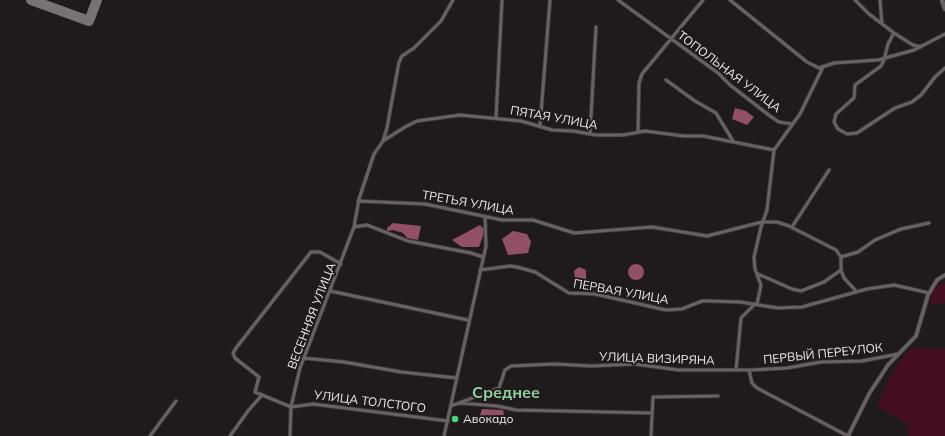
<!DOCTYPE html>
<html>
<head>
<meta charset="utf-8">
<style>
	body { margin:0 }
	canvas { display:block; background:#1f1a1b }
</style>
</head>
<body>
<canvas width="945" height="436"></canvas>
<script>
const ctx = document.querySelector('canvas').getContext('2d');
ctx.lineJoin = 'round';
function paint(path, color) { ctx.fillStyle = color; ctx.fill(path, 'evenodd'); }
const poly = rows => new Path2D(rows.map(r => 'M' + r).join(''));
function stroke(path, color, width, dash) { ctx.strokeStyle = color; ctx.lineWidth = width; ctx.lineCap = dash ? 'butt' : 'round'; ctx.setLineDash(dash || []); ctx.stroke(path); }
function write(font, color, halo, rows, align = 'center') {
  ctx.font = font + ' Mulish,sans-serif'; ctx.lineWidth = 4; ctx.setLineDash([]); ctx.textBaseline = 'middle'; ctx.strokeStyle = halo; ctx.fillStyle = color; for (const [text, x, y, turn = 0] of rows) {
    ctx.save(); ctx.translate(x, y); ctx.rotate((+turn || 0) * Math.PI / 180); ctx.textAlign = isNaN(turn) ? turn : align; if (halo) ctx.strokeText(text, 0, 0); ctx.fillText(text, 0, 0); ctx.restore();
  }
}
const green = poly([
	[945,282,945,302,934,304,930,307,931,292,935,287],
	[911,348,945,349,945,436,908,436,907,424,877,406,895,367]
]);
const water = poly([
	[735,108,746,111,754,117,747,125,732,119],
	[393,223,421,226,418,240,407,238,403,233,393,230,387,231,387,228],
	[480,225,485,230,479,247,462,247,452,240],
	[513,231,527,234,531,242,528,253,508,255,502,239],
	'628 272a8 8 0 1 1 16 0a8 8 0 1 1-16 0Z',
	[579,267,586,270,586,282,580,284,575,279,574,271],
	[482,409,503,410,505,420,486,423,479,418]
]);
const taxiway = poly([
	[31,0,89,21,97,0]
]);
const minor = poly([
	[618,0,718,73,730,85,770,116,779,122,792,124],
	[730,0,807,62,819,68,834,63,878,60,914,50,945,34],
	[855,0,869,14,894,33,913,45,921,47],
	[880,0,882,24],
	[894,33,888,44,884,60,881,66,855,85,854,98,836,114,834,122,838,129,847,134,857,133,895,108,912,102,921,95,935,77,945,68],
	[666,80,695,101,716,113,733,141],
	[496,118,502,0],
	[540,126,550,0],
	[638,132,639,83,642,74,703,0],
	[590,134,596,27],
	[383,141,405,127,417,121,460,115,521,121,552,130,573,131,596,135,623,135,645,131,684,136,703,136,774,150],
	[358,201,425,204,502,220,533,220,574,233,652,227,707,236,762,222,777,222,789,226,836,250,841,257,841,270,844,278,857,292],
	[354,227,367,225,408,241,471,253,483,257],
	[792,227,829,170],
	[841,257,858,252,875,240,901,229,929,223],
	[341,264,320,252,311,252,236,348,233,353,235,358,259,377,255,392,291,407,313,404,448,421],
	[480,270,510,266,517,267,535,272,569,293,595,294,666,310,682,309,702,301,709,301,740,302,778,308,802,307,867,289,894,285,929,293],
	[758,274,792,289,801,291,824,282,841,270],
	[330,291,468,320],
	[757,304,761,285,755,269,754,257,761,227,767,210,774,150,800,114,823,67],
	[303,358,344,362,401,372,457,378],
	[736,370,741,318,755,304],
	[749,370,752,383,757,388,848,436],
	[459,403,499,388,505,370,511,366,555,364,592,366,634,364,679,370,751,370,787,368,821,362,862,361,898,354],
	[451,406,459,403,497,406,516,410,652,413],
	[150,436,176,401],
	[230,436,248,411,262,395],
	[290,436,291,407,300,368,354,227,359,199,374,154,383,141,387,128,399,62,402,56,414,48,441,21,453,0],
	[444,436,486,246,485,217],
	[651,436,653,397,718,396]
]);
const tertiary = poly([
	[848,436,869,394,888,365,916,336,928,295,937,280,945,275]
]);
const secondary = poly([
	[942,0,945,9]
]);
const markers = [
	[455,419,4,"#44d77a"]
];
const streetNames = [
	["ТОПОЛЬНАЯ УЛИЦА",729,72,37],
	["ПЯТАЯ УЛИЦА",554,118,10],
	["ТРЕТЬЯ УЛИЦА",468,203,10],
	["ПЕРВАЯ УЛИЦА",621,292,10],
	["ВЕСЕННЯЯ УЛИЦА",312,316,-69],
	["ПЕРВЫЙ ПЕРЕУЛОК",823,354,-6],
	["УЛИЦА ВИЗИРЯНА",657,359,2],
	["УЛИЦА ТОЛСТОГО",370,402,7]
];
const poiNames = [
	["Авокадо",463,419]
];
const districtNames = [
	["Среднее",506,393]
];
paint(green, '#430e22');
paint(water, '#915063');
stroke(taxiway, '#787274', 10);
stroke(minor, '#3c3738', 4.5);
stroke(tertiary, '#3c3738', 5);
stroke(secondary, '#3c3738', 5.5);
stroke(minor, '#686163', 3);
stroke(tertiary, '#686163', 3.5);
stroke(secondary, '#686163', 4);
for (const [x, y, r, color] of markers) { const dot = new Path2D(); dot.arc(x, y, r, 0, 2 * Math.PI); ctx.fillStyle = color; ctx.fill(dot); stroke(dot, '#1f1a1b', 1.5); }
write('12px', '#efeaeb', '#1f1a1b', streetNames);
write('12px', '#efeaeb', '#1f1a1b', poiNames, 'left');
write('bold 16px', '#8fd4a0', '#1f1a1b', districtNames);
</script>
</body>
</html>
